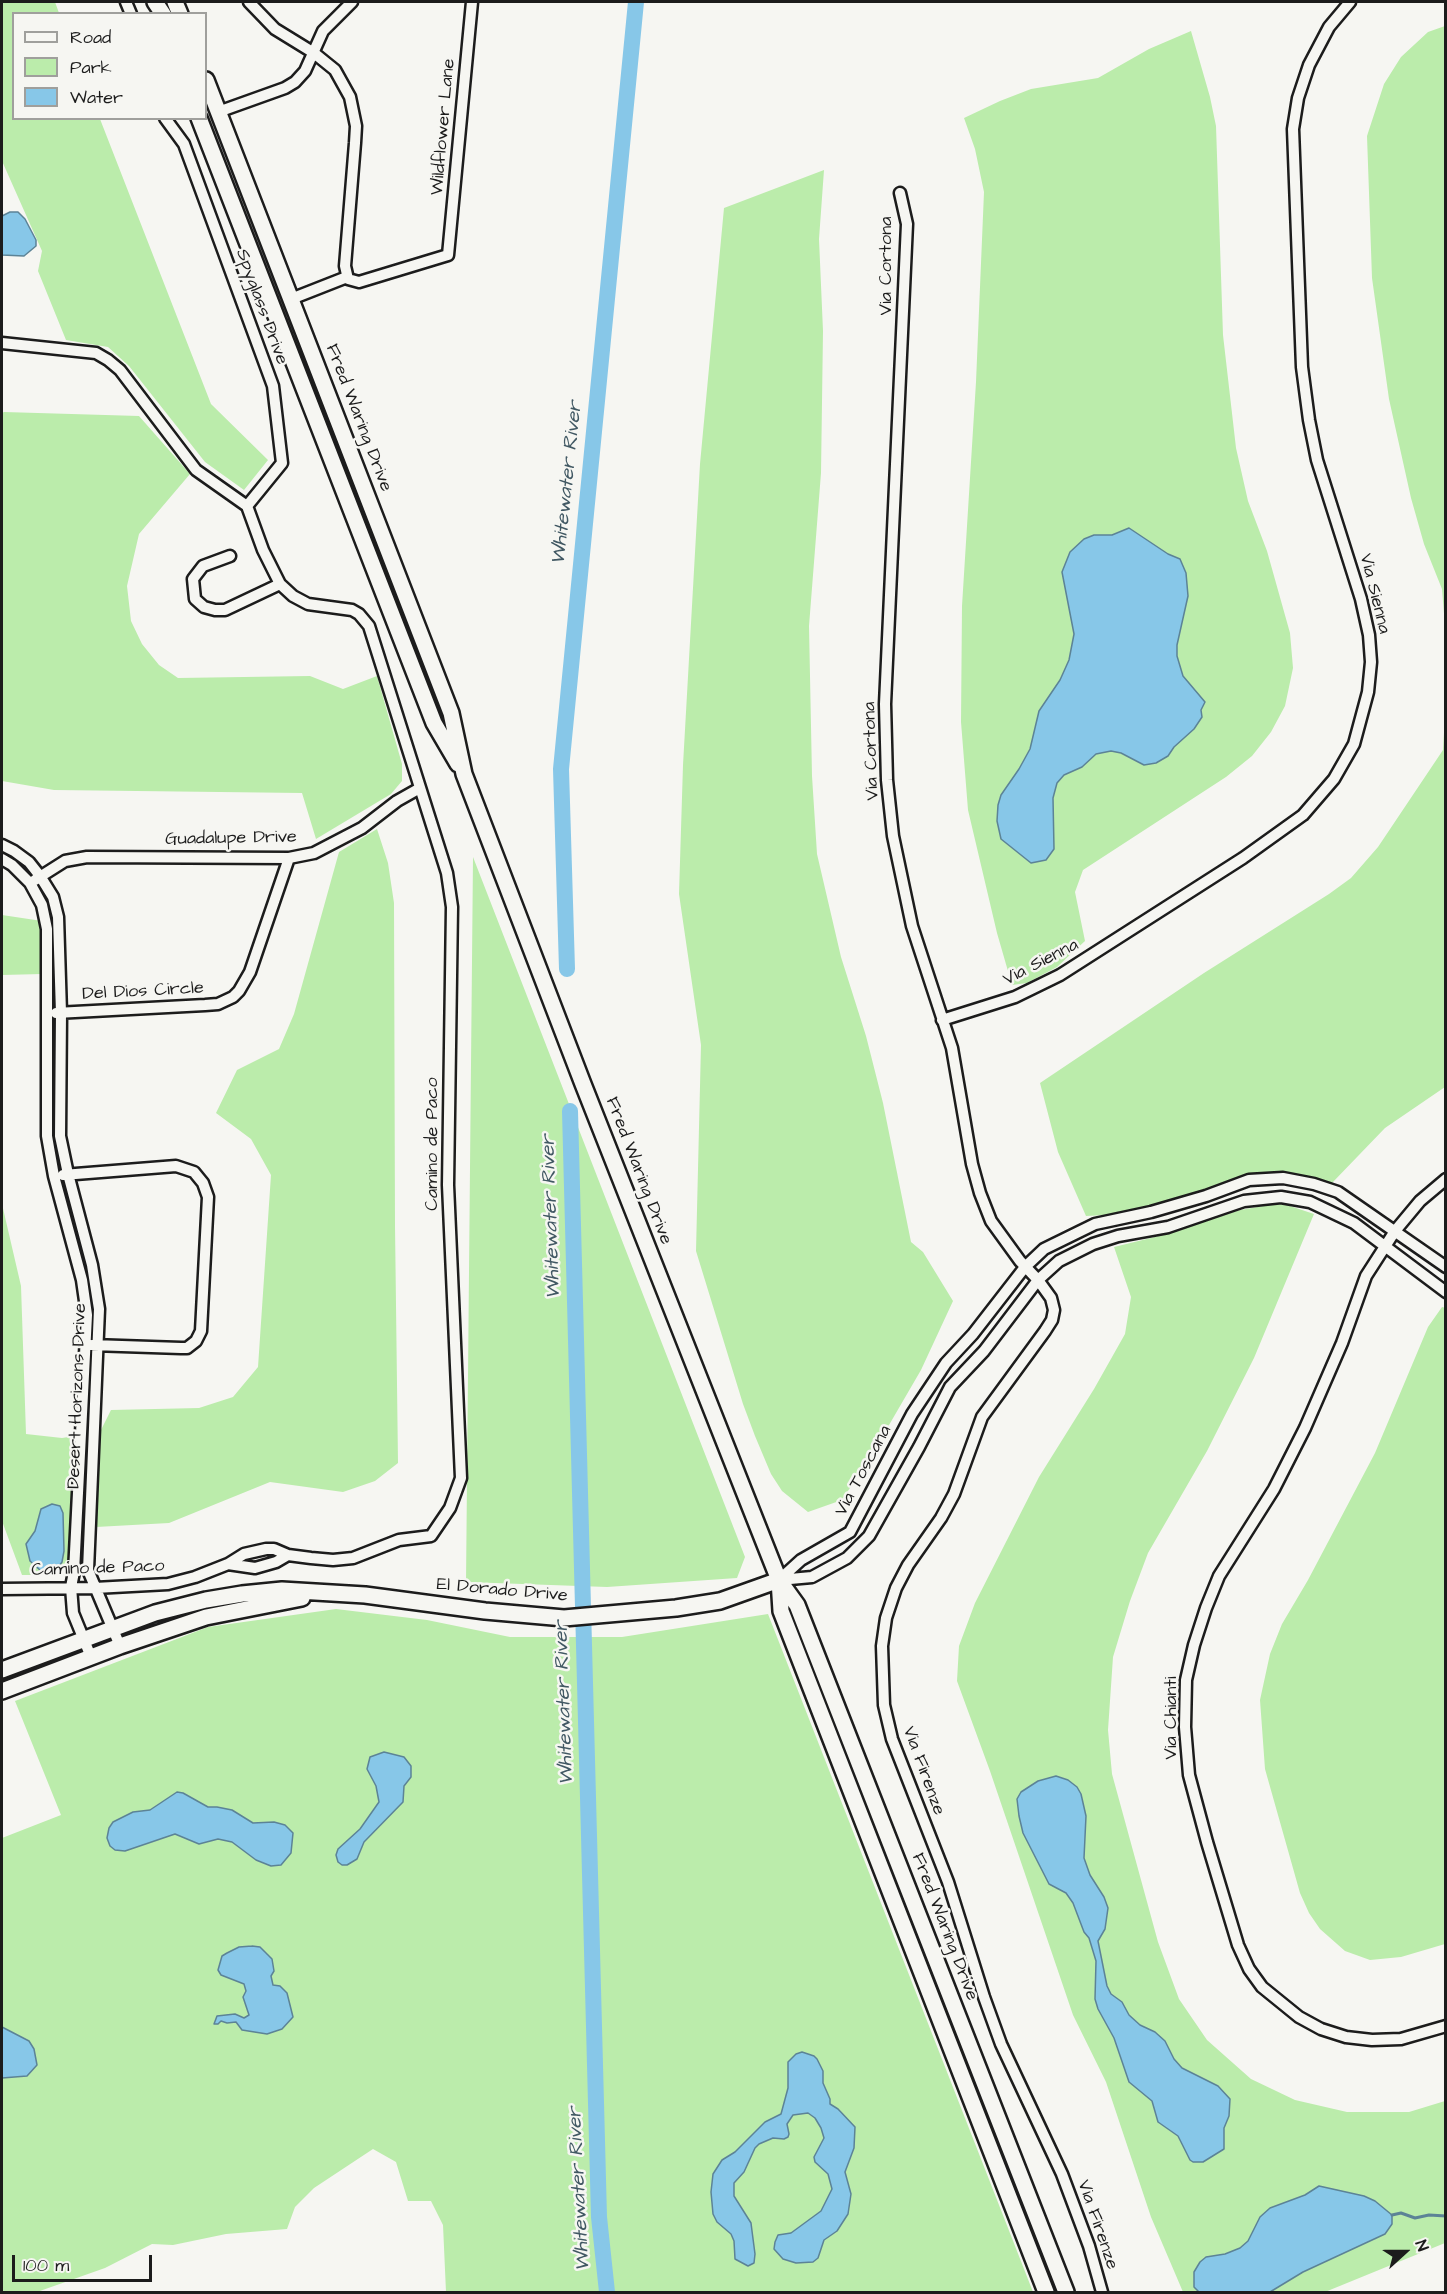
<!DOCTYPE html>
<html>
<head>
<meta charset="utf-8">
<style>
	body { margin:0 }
	#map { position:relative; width:1447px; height:2294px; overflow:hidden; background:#f6f6f2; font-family:"Architects Daughter",sans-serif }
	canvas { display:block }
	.frame { position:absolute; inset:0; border:3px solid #1c1c1c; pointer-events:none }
	.legend { position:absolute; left:12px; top:12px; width:195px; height:108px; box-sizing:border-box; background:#f6f6f2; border:2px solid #9f9f9c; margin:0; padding:8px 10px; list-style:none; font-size:18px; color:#1c1c1c }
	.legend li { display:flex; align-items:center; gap:12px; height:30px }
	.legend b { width:30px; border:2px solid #9f9f9c }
	.north { position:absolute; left:1375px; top:2222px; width:60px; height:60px; -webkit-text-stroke:4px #f6f6f2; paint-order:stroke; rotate:69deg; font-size:16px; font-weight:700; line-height:24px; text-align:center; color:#1c1c1c }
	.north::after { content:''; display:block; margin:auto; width:21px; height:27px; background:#1c1c1c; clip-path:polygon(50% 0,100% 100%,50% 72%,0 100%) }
	.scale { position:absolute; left:12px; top:2255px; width:140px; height:27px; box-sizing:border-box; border:3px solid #1c1c1c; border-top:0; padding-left:8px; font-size:18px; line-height:21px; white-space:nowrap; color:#1c1c1c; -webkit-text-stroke:4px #f6f6f2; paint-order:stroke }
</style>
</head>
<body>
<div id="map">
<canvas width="1447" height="2294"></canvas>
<div class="frame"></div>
<ul class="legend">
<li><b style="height:8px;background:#f6f6f2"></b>Road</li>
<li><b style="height:16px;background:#bbecab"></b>Park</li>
<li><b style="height:16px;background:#87c7e8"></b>Water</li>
</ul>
<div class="north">N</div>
<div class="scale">100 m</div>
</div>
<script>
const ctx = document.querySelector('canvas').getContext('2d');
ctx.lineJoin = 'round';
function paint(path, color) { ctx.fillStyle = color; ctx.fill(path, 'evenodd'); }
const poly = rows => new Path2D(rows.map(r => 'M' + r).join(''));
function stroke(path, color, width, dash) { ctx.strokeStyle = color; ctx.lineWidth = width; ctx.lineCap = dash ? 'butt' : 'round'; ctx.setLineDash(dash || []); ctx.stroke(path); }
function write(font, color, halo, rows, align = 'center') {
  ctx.font = font + ' "Architects Daughter",sans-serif'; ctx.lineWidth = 5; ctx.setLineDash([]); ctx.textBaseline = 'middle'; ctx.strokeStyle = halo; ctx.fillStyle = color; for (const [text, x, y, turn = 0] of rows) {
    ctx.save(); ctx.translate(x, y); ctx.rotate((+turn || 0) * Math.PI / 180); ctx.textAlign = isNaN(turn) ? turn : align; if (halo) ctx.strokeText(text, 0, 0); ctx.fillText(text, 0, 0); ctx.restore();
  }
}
const green = poly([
	[2,2,55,2,59,13,14,14,14,118,100,119,211,404,268,460,244,490,205,462,129,366,108,347,66,340,38,271,42,251,2,161],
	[1445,26,1446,26,1445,626,1442,589,1424,544,1411,498,1389,399,1372,278,1367,136,1384,84,1401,57,1428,32],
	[1191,31,1210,97,1216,126,1223,335,1236,448,1248,501,1267,551,1290,633,1293,668,1285,706,1271,732,1252,756,1226,777,1083,870,1075,892,1085,941,1057,967,1027,983,1012,985,997,933,968,810,961,722,962,606,976,382,984,192,975,149,964,118,1000,101,1031,89,1098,78,1149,49],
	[824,170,819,239,823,331,821,473,809,626,812,776,817,854,841,957,866,1036,883,1103,911,1242,923,1252,953,1301,921,1370,871,1456,842,1500,808,1512,782,1491,771,1474,755,1436,743,1404,696,1251,701,1045,679,894,683,765,700,464,724,208],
	[4,412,139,416,190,474,139,534,127,586,131,621,142,644,159,665,178,678,310,676,343,689,377,676,402,764,402,781,391,794,316,839,302,793,54,790,2,781,2,413],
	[1445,715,1445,1087,1385,1128,1332,1183,1294,1174,1268,1173,1245,1176,1174,1201,1106,1215,1086,1216,1058,1152,1040,1083,1204,973,1329,894,1351,878,1378,847,1443,750],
	[377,829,388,863,394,903,395,1226,398,1463,375,1481,343,1492,270,1482,169,1523,96,1527,95,1566,61,1575,22,1575,2,1521,2,1204,21,1286,26,1434,62,1438,100,1432,111,1410,199,1408,233,1397,258,1367,271,1175,251,1139,216,1113,237,1070,279,1049,294,1014,339,852],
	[473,857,745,1557,737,1578,607,1587,466,1582],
	[2,915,42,921,42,974,2,975],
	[1281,1203,1314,1214,1254,1358,1207,1451,1148,1553,1130,1601,1113,1657,1108,1730,1112,1774,1158,1942,1179,1999,1207,2040,1251,2079,1295,2100,1347,2112,1409,2112,1445,2101,1445,2243,1325,2292,1183,2292,1151,2217,1106,2082,1073,2015,990,1771,957,1681,959,1646,975,1603,1039,1477,1094,1389,1125,1334,1131,1297,1114,1247,1163,1235,1240,1210],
	[1442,1307,1446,1308,1445,1944,1401,1957,1370,1960,1345,1951,1320,1929,1309,1913,1300,1893,1265,1769,1260,1700,1270,1654,1282,1624,1308,1580,1375,1453,1428,1327],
	[336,1609,427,1620,510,1637,622,1637,768,1614,1033,2292,446,2292,443,2225,431,2201,408,2201,396,2162,373,2149,314,2188,295,2207,287,2229,226,2234,173,2245,152,2244,105,2268,37,2292,2,2292,2,1838,61,1815,15,1701,208,1627]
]);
const water = poly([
	[10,212,18,212,25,219,36,240,36,246,24,256,2,255,2,216,10,212],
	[1129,528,1168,554,1180,559,1186,573,1188,596,1177,645,1177,656,1183,676,1205,702,1201,710,1202,717,1194,729,1174,747,1168,756,1156,763,1144,765,1121,753,1111,751,1096,754,1082,767,1064,775,1057,783,1053,798,1054,849,1046,860,1031,863,1001,839,997,821,998,805,1001,795,1019,769,1030,749,1039,711,1060,680,1069,660,1074,634,1062,572,1070,552,1084,539,1094,535,1112,535,1129,528],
	[52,1504,60,1506,63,1513,64,1551,62,1562,57,1569,41,1571,30,1561,26,1544,35,1531,41,1509,52,1504],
	[384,1752,404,1757,411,1766,411,1777,404,1786,403,1802,364,1842,357,1859,347,1865,342,1865,338,1862,336,1855,338,1849,360,1829,379,1802,376,1786,367,1769,370,1757,384,1752],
	[1056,1776,1068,1780,1077,1787,1081,1794,1086,1816,1084,1858,1090,1875,1104,1897,1108,1908,1105,1929,1098,1941,1107,1986,1111,1994,1122,2002,1129,2015,1140,2025,1155,2032,1165,2041,1174,2059,1182,2068,1218,2086,1230,2099,1229,2116,1224,2128,1224,2149,1203,2162,1193,2162,1190,2160,1178,2136,1158,2122,1152,2101,1129,2082,1114,2038,1098,2009,1095,1999,1096,1961,1089,1938,1084,1932,1073,1903,1066,1893,1049,1884,1023,1833,1019,1816,1017,1799,1021,1792,1038,1781,1056,1776],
	[177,1792,183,1793,208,1807,217,1807,232,1810,253,1823,274,1822,285,1825,293,1833,291,1853,281,1865,271,1866,256,1860,232,1842,218,1839,199,1844,175,1834,125,1851,115,1850,110,1846,107,1838,109,1828,113,1822,133,1812,150,1810,177,1792],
	[252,1946,260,1947,272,1959,274,1971,271,1976,273,1985,280,1986,287,1993,293,2017,282,2029,267,2034,242,2030,236,2022,227,2023,221,2021,218,2024,214,2024,217,2016,235,2014,244,2018,249,2015,243,1997,246,1991,244,1984,221,1975,218,1970,222,1956,227,1953,239,1947,252,1946],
	[2,2027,29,2041,34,2049,37,2065,27,2076,2,2078,2,2027],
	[802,2052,814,2056,817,2059,823,2071,823,2083,830,2099,830,2104,838,2109,855,2127,854,2148,845,2172,851,2194,848,2214,837,2231,824,2240,818,2258,813,2262,796,2263,783,2259,774,2249,775,2242,778,2235,791,2233,821,2211,832,2189,828,2174,815,2162,814,2157,824,2138,821,2128,815,2118,808,2113,793,2115,787,2124,789,2134,788,2137,784,2139,773,2138,759,2144,755,2148,744,2172,734,2183,734,2196,751,2223,752,2231,755,2254,754,2263,748,2266,735,2259,734,2241,731,2234,717,2222,713,2214,711,2192,713,2174,722,2160,735,2152,765,2122,781,2114,788,2088,788,2062,796,2054,802,2052],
	[1319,2186,1364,2196,1375,2201,1392,2215,1392,2224,1385,2234,1303,2272,1270,2292,1199,2292,1194,2287,1194,2272,1200,2262,1206,2257,1225,2254,1240,2248,1248,2241,1260,2217,1270,2208,1305,2195,1319,2186]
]);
const stream = poly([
	[1392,2215,1401,2213,1415,2218,1429,2215,1446,2216]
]);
const river = poly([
	[567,969,561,769,636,2],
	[570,1111,599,2217,607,2292]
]);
const street = poly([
	[126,2,131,14],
	[249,2,275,29,314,53,335,70,350,97,356,126,355,143,345,266,348,279,359,282,448,255,472,2],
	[218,112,285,88,295,82,305,71,323,31,352,2],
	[165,118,184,144,273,386,282,463,247,506],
	[900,193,907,224,885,704,887,780,893,836,912,926,952,1048,972,1164,980,1193,991,1221,1020,1261,1038,1280,1051,1298,1054,1310,1052,1320,1045,1331,982,1417,954,1494,941,1518,908,1565,896,1588,886,1618,882,1646,884,1705,892,1739,948,1882,984,1997,1001,2044,1062,2174,1089,2246,1102,2292],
	[291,299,347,277],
	[2,343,96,353,108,360,120,370,196,470,247,506],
	[230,556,203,566,193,579,195,599,204,607,215,610,225,610,280,584],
	[2,845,14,851,29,862,40,876,53,897,58,917,61,1013,60,1136,68,1174,92,1265,99,1309,88,1570,120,1646],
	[2,859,12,865,30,883,42,905,47,929,47,1136,54,1176,82,1280,87,1315,74,1572,71,1587,73,1613,91,1657],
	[35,880,65,861,87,857,289,858,314,853,362,828,397,801,420,788],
	[56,1013,205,1005,218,1004,233,997,239,991,250,972,289,858],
	[942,1020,1015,997,1060,975,1243,858,1303,815,1334,779,1354,744,1368,692,1371,662,1369,635,1361,599,1317,460,1309,420,1302,367,1293,129,1298,98,1309,65,1329,27,1350,2],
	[63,1175,176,1166,194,1172,203,1183,208,1197,201,1331,196,1341,187,1348,181,1348,92,1345],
	[1446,1179,1420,1201,1395,1231,1366,1276,1342,1343,1305,1428,1274,1489,1219,1576,1206,1608,1194,1645,1186,1680,1185,1727,1189,1775,1207,1842,1238,1945,1249,1969,1262,1987,1299,2017,1321,2029,1346,2037,1372,2040,1401,2039,1446,2026],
	[228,1564,255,1568,276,1562,288,1555],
	[779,1580,801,1560,850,1532,912,1414,946,1363,973,1334,1025,1267,1044,1249,1095,1224,1151,1212,1206,1196,1249,1180,1283,1178,1314,1184,1338,1192,1446,1267],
	[779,1580,812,1577,847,1558,869,1536,919,1447,950,1387,984,1351,1038,1280,1059,1261,1093,1244,1118,1236,1168,1227,1244,1201,1281,1197,1310,1202,1354,1223,1446,1292],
	[2,1589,95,1588,168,1584,195,1577,228,1564,244,1554,266,1549,274,1549,288,1555,311,1558,333,1560,353,1558,399,1540,431,1536,450,1508,461,1478,448,1185,452,907,447,873,369,626,359,614,352,610,308,604,293,596,280,584,263,550,247,506]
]);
const secondary = poly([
	[155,2,163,14],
	[175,2,180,14],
	[206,80,451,713,464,774,583,1084,779,1580,797,1605,1066,2292],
	[199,118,434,723,458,764],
	[779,1580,781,1611,1046,2292],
	[2,1670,155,1613,206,1600,242,1594,282,1590,365,1595,485,1611,564,1618,676,1608,720,1601,779,1580],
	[2,1691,120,1646,206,1617,302,1598]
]);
const streetNames = [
	["Wildflower Lane",444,127,-85],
	["Via Cortona",887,266,-90],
	["Spyglass Drive",261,307,70],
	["Fred Waring Drive",358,418,69],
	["Via Sienna",1374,594,76],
	["Via Cortona",872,751,-92],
	["Guadalupe Drive",231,839,-1],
	["Via Sienna",1041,963,-27],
	["Del Dios Circle",143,992,-3],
	["Camino de Paco",433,1144,-90],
	["Fred Waring Drive",638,1171,69],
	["Desert Horizons Drive",78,1396,-88],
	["Via Toscana",864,1471,-62],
	["Camino de Paco",98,1569,-2],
	["El Dorado Drive",502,1591,5],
	["Via Chianti",1172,1718,-90],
	["Via Firenze",923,1771,70],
	["Fred Waring Drive",944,1927,69],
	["Via Firenze",1097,2225,71]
];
const waterNames = [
	["Whitewater River",568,483,-84],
	["Whitewater River",552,1217,-92],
	["Whitewater River",565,1703,-92],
	["Whitewater River",580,2189,-93]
];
paint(green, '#bbecab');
paint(water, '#87c7e8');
stroke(water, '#5c8396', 1.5);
stroke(stream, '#5c8396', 3);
stroke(river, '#87c7e8', 16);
stroke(street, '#1c1c1c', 15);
stroke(secondary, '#1c1c1c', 20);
stroke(street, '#f6f6f2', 10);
stroke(secondary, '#f6f6f2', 15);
write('18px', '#1c1c1c', '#f6f6f2', streetNames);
write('italic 20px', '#415863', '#f6f6f2', waterNames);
</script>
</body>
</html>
